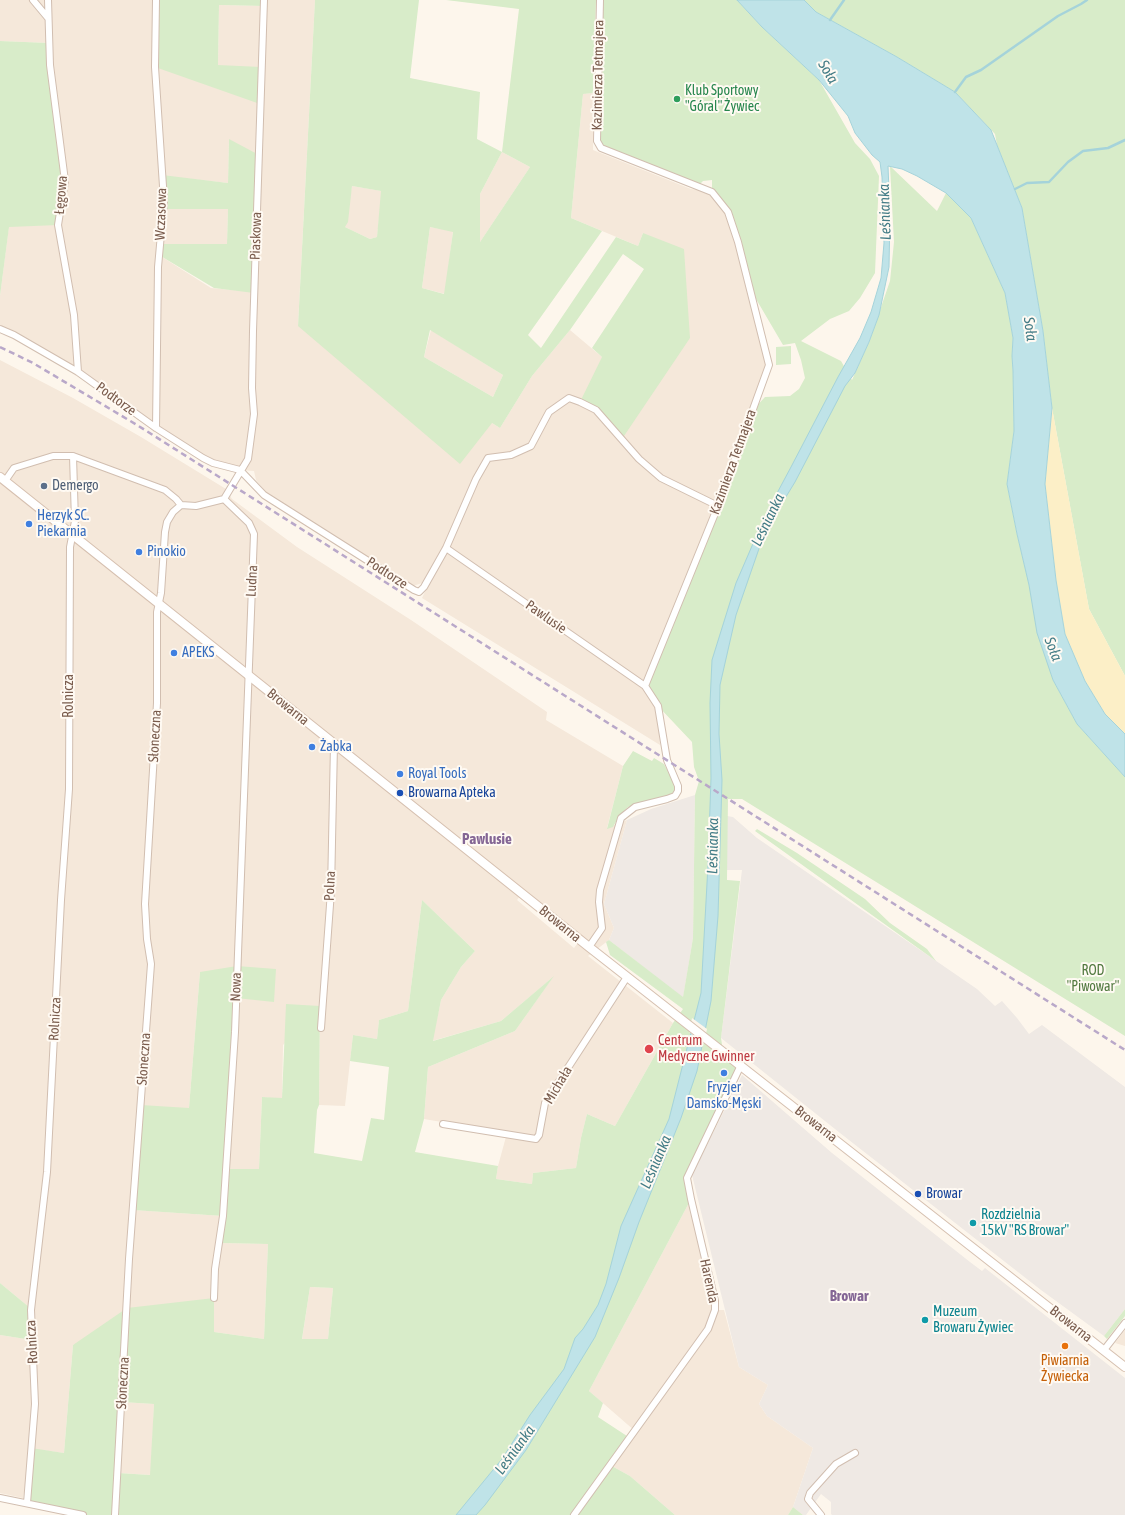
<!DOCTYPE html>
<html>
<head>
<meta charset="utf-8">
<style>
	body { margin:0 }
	canvas { display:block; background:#fdf6ec }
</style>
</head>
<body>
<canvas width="1125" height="1515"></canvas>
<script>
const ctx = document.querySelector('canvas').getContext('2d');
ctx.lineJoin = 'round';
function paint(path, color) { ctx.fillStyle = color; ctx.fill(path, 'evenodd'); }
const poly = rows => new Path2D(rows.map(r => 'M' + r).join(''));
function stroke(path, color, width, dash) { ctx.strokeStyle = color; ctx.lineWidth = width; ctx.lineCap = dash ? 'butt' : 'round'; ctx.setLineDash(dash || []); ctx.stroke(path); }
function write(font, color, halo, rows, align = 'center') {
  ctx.font = font + ' "Asap Condensed",sans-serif'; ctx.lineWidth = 4; ctx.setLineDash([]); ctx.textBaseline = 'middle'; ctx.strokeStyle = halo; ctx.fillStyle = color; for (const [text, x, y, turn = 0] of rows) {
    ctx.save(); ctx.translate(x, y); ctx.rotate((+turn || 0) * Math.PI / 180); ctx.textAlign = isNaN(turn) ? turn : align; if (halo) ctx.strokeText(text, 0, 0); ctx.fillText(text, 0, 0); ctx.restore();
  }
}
const residential = poly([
	[0,0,156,0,218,65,219,5,263,6,264,0,315,0,298,325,492,423,500,428,532,376,570,330,602,357,690,338,643,233,638,246,571,218,583,94,593,93,593,150,691,189,712,192,728,212,769,365,658,706,660,745,422,598,444,552,422,583,413,586,266,492,256,480,254,471,240,470,213,463,78,372,0,330,0,296,9,226,58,224,49,43,0,41],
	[229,139,254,292,211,288,159,255,161,244,227,245,228,209,164,209,163,176,228,183],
	[502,152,530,167,480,242,480,194],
	[352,186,382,191,377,237,370,239,345,227],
	[430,227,453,231,445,294,422,288],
	[431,330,503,375,493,397,424,357],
	[0,360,73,398,141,437,226,489,232,499,297,547,411,620,547,712,546,720,623,766,607,828,627,820,604,904,614,928,609,940,588,956,673,1023,615,1126,587,1114,581,1138,576,1168,533,1173,532,1184,496,1179,498,1166,507,1133,424,1119,428,1067,515,1031,553,977,501,1021,432,1041,441,1000,461,967,475,951,422,900,408,1011,379,1020,377,1039,353,1035,345,1106,319,1105,320,1007,283,1045,282,1099,262,1097,259,1169,226,1169,200,972,189,1108,134,1210,223,1216,220,1243,268,1244,264,1339,214,1332,214,1298,73,1345,64,1453,32,1449,23,1498,0,1493,0,1335,32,1340,29,1307,0,1283],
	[523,892,581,939,574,948,517,900],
	[691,1199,716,1310,724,1310,739,1367,768,1385,759,1404,767,1416,813,1448,793,1507,788,1515,675,1515,630,1476,610,1465,635,1431,589,1391],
	[310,1287,333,1288,328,1339,302,1340],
	[1125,1330,1125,1346,1115,1343],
	[122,1402,154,1404,151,1475,118,1473]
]);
const industrial = poly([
	[695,795,693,938,683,998,609,940,614,928,604,904,627,820,651,809],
	[727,816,733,817,757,838,977,989,995,1006,1002,1001,1017,1018,1029,1034,1042,1025,1125,1087,1125,1309,1104,1336,1041,1290,840,1133,721,1038,742,870,727,870],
	[742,1075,832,1153,970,1262,982,1271,985,1268,1125,1378,1125,1515,832,1515,831,1514,831,1502,821,1494,806,1515,803,1515,793,1507,813,1448,767,1416,759,1404,768,1385,739,1367,692,1175]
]);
const green = poly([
	[156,0,264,0,264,6,219,5,218,65,261,67,260,104,155,67],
	[315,0,419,0,410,78,480,92,477,139,502,152,519,9,446,0,596,0,593,93,583,94,571,218,602,231,528,335,541,348,616,237,638,246,643,233,684,249,690,338,622,439,596,410,580,402,602,357,592,348,644,269,623,254,570,330,532,376,500,428,492,423,460,464,298,326],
	[502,152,530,167,480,242,480,194],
	[352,186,381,191,377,237,370,239,345,227,348,222],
	[430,227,453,232,444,294,422,288],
	[430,330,503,375,493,397,424,357],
	[600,0,737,0,762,27,819,80,855,143,870,159,879,176,875,273,860,298,849,311,830,319,801,341,841,361,852,380,869,342,890,281,894,242,890,166,937,211,946,193,971,218,1005,293,1013,338,1012,356,1013,371,1014,431,1007,484,1017,534,1053,680,1077,724,1125,777,1125,1036,742,799,728,799,727,880,740,881,721,1038,723,1051,741,1065,687,1178,691,1199,589,1391,603,1403,598,1417,630,1438,610,1465,630,1476,675,1515,83,1515,27,1503,31,1448,64,1453,73,1345,127,1308,214,1298,214,1332,264,1339,268,1244,220,1243,223,1216,133,1210,141,1105,189,1108,200,972,237,966,276,969,274,1002,236,998,227,1169,259,1169,262,1097,282,1098,286,1004,320,1006,319,1105,317,1110,314,1153,362,1161,371,1118,384,1120,389,1067,350,1061,353,1035,377,1039,379,1020,408,1011,422,900,475,951,461,967,441,1000,433,1041,501,1021,554,976,515,1031,428,1067,424,1119,415,1152,498,1166,496,1179,532,1184,533,1173,576,1168,581,1138,587,1114,615,1126,673,1023,683,1009,610,955,606,942,609,940,683,997,693,938,695,795,699,781,694,767,692,742,658,706,645,686,751,412,765,397,790,396,799,389,805,378,801,360,795,343,783,345,749,287,728,212,712,192,712,180,703,181,699,185,603,146,600,141,602,9],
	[310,1287,333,1288,328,1339,302,1339],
	[122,1402,154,1404,150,1475,118,1473],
	[804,0,1125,0,1125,676,1089,609,1052,408,1043,331,1022,208,997,145,995,134,955,92,897,57,816,12],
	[0,41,49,43,65,181,58,225,9,227,0,296],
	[229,139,259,155,254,293,214,288,159,255,160,244,227,244,228,209,163,209,162,175,228,183],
	[791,346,791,364,776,365,776,347],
	[633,751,652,761,654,758,664,764,676,787,674,792,667,796,628,807,619,816,613,827,607,829,623,766],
	[757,829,797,853,865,899,890,923,927,949,936,961,755,831],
	[0,1283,29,1307,32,1340,0,1335],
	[1125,1309,1125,1316,1107,1339,1104,1336],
	[793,1507,803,1515,788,1515]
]);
const sand = poly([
	[1052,408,1089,609,1125,676,1125,734,1105,714,1085,681,1065,634,1056,580,1045,484]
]);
const water = poly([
	[737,0,804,0,816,12,897,57,955,92,991,130,1022,208,1043,331,1052,408,1045,484,1056,580,1065,634,1085,681,1105,714,1125,734,1125,777,1077,724,1053,680,1037,633,1029,585,1017,534,1007,484,1014,431,1013,371,1012,356,1013,338,1005,293,971,218,946,193,917,176,902,169,888,166,890,215,889,267,879,315,869,342,855,373,845,386,795,482,773,518,762,540,736,615,720,685,719,734,722,780,718,916,711,1001,697,1071,681,1118,639,1222,619,1278,595,1337,526,1450,485,1505,476,1515,456,1515,502,1459,530,1415,564,1369,575,1338,583,1329,598,1305,606,1284,621,1226,669,1119,701,993,708,865,711,778,710,703,712,660,736,583,755,539,768,510,791,467,838,377,860,338,871,312,881,278,884,243,882,177,880,162,872,155,855,133,848,116,819,80,762,27,737,0]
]);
const pier = poly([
	[692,1018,707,1029,704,1043,689,1032]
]);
const stream = poly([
	[830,20,844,0],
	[955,92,966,77,981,70,1058,16,1081,4,1087,0],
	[1015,189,1027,183,1049,182,1068,162,1083,151,1108,148,1125,140]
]);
const street = poly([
	[33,0,48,18],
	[48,0,50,65,65,181,58,225,74,315,78,372],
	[0,329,14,335,78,372,156,428,203,458,213,463,240,470,264,495,414,590,419,592,424,587,446,548,476,479,488,458,511,455,531,446,549,412,569,398,580,402,596,410,639,459,661,478,718,506],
	[156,428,158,267,164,201,155,67,156,0],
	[5,481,14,468,53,456,73,456,165,490,176,499,181,505,196,506,224,499,248,459,254,414,252,388,253,331,264,0],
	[446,548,645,686],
	[589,947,602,928,599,902,600,890,621,818,635,807,667,799,675,796,678,791,678,786,667,760,658,706,645,686,718,506,769,365,738,242,728,212,712,192,601,148,597,141,600,0],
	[321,1028,331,891,334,744],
	[443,1124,536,1139,539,1135,545,1103,627,977],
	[214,1298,215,1269,223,1216,235,1032,254,534,249,523,224,499],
	[1104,1350,1125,1323],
	[0,1498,83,1515],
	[27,1503,35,1404,31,1310,47,1172,61,900,69,789,70,547,75,521,73,456],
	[115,1515,129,1259,151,964,147,939,145,904,157,703,157,612,161,593,165,532,167,522,173,512,181,505],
	[574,1515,708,1329,715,1310,715,1301,691,1199,687,1178,741,1065],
	[821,1515,808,1499,810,1493,836,1464,855,1453]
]);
const secondary = poly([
	[0,477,589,947,1125,1367]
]);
const rail = poly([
	[0,347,33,363,137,425,1125,1050]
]);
const markers = [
	[677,99,4,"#2e9e5b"],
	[44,486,4,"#5c6f8a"],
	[29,524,4,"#3f7fe0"],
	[139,552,4,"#3f7fe0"],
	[174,653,4,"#3f7fe0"],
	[312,747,4,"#3f7fe0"],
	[400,774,4,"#3f7fe0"],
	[400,793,4,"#1a4fb4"],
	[649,1049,5,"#e0444e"],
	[724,1073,4,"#3f7fe0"],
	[918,1194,4,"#1a4fb4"],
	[973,1223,4,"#0f9aa8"],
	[925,1320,4,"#0f9aa8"],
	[1065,1346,4,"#e8710a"]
];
const streetNames = [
	["Kazimierza Tetmajera",598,75,-89],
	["Łęgowa",61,195,-85],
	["Wczasowa",161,214,-88],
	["Piaskowa",256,236,-88],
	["Podtorze",116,399,36],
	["Kazimierza Tetmajera",733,462,-70],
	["Podtorze",387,573,33],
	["Ludna",252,581,-87],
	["Pawlusie",546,617,35],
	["Rolnicza",69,696,-90],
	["Browarna",288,707,39],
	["Słoneczna",155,736,-87],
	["Polna",330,886,-88],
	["Browarna",560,924,39],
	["Nowa",236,987,-88],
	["Rolnicza",55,1019,-87],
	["Słoneczna",144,1059,-86],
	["Michała",558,1085,-59],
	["Browarna",816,1124,38],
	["Harenda",709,1281,78],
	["Browarna",1071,1324,38],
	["Rolnicza",32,1342,-93],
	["Słoneczna",123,1383,-87]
];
const leisureNames = [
	["Klub Sportowy",685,91],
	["\"Góral\" Żywiec",685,107]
];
const serviceNames = [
	["Demergo",52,486]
];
const shopNames = [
	["Herzyk SC.",37,516],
	["Piekarnia",37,532],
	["Pinokio",147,552],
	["APEKS",182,653],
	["Żabka",320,747],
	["Royal Tools",408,774],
	["Fryzjer",724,1088,"center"],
	["Damsko-Męski",724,1104,"center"]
];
const transitNames = [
	["Browarna Apteka",408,793],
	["Browar",926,1194]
];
const parkNames = [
	["ROD",1093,971],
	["\"Piwowar\"",1093,987]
];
const healthNames = [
	["Centrum",658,1041],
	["Medyczne Gwinner",658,1057]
];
const cultureNames = [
	["Rozdzielnia",981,1215],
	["15kV \"RS Browar\"",981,1231],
	["Muzeum",933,1312],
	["Browaru Żywiec",933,1328]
];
const foodNames = [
	["Piwiarnia",1065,1361],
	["Żywiecka",1065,1377]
];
const waterNames = [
	["Soła",828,72,59],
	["Leśnianka",885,212,-92],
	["Soła",1030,329,82],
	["Leśnianka",768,520,-64],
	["Soła",1053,649,69],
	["Leśnianka",713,846,-89],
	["Leśnianka",656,1162,-67],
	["Leśnianka",515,1450,-54]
];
const neighbourhoodNames = [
	["Pawlusie",487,839],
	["Browar",849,1296]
];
paint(residential, '#f5e8da');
paint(industrial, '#efe9e4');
paint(green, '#d8ecc9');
paint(sand, '#fcefc7');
paint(water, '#bfe3e8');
stroke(water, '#a5d3da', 1);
paint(pier, '#fdf6ec');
stroke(stream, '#a5d3da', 2.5);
stroke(street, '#d1beb0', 8);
stroke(secondary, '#d6c0b0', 10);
stroke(street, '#fff', 6);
stroke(secondary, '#fff', 8);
stroke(rail, '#b9a8c9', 2.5, [6, 4]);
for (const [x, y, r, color] of markers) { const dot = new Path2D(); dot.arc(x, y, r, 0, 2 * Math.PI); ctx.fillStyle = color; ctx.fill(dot); stroke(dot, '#fffaf3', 1.5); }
write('14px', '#7a5c4d', '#fffaf3', streetNames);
write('14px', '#27864d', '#fffaf3', leisureNames, 'left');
write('14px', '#4e5e75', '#fffaf3', serviceNames, 'left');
write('14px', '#366cbe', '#fffaf3', shopNames, 'left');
write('14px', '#164399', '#fffaf3', transitNames, 'left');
write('14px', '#537a41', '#fffaf3', parkNames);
write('14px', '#be3a42', '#fffaf3', healthNames, 'left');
write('14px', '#0d838f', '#fffaf3', cultureNames, 'left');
write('14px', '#c56008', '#fffaf3', foodNames);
write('italic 15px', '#437c86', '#fffaf3', waterNames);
write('bold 15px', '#846695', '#fffaf3', neighbourhoodNames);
</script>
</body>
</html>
